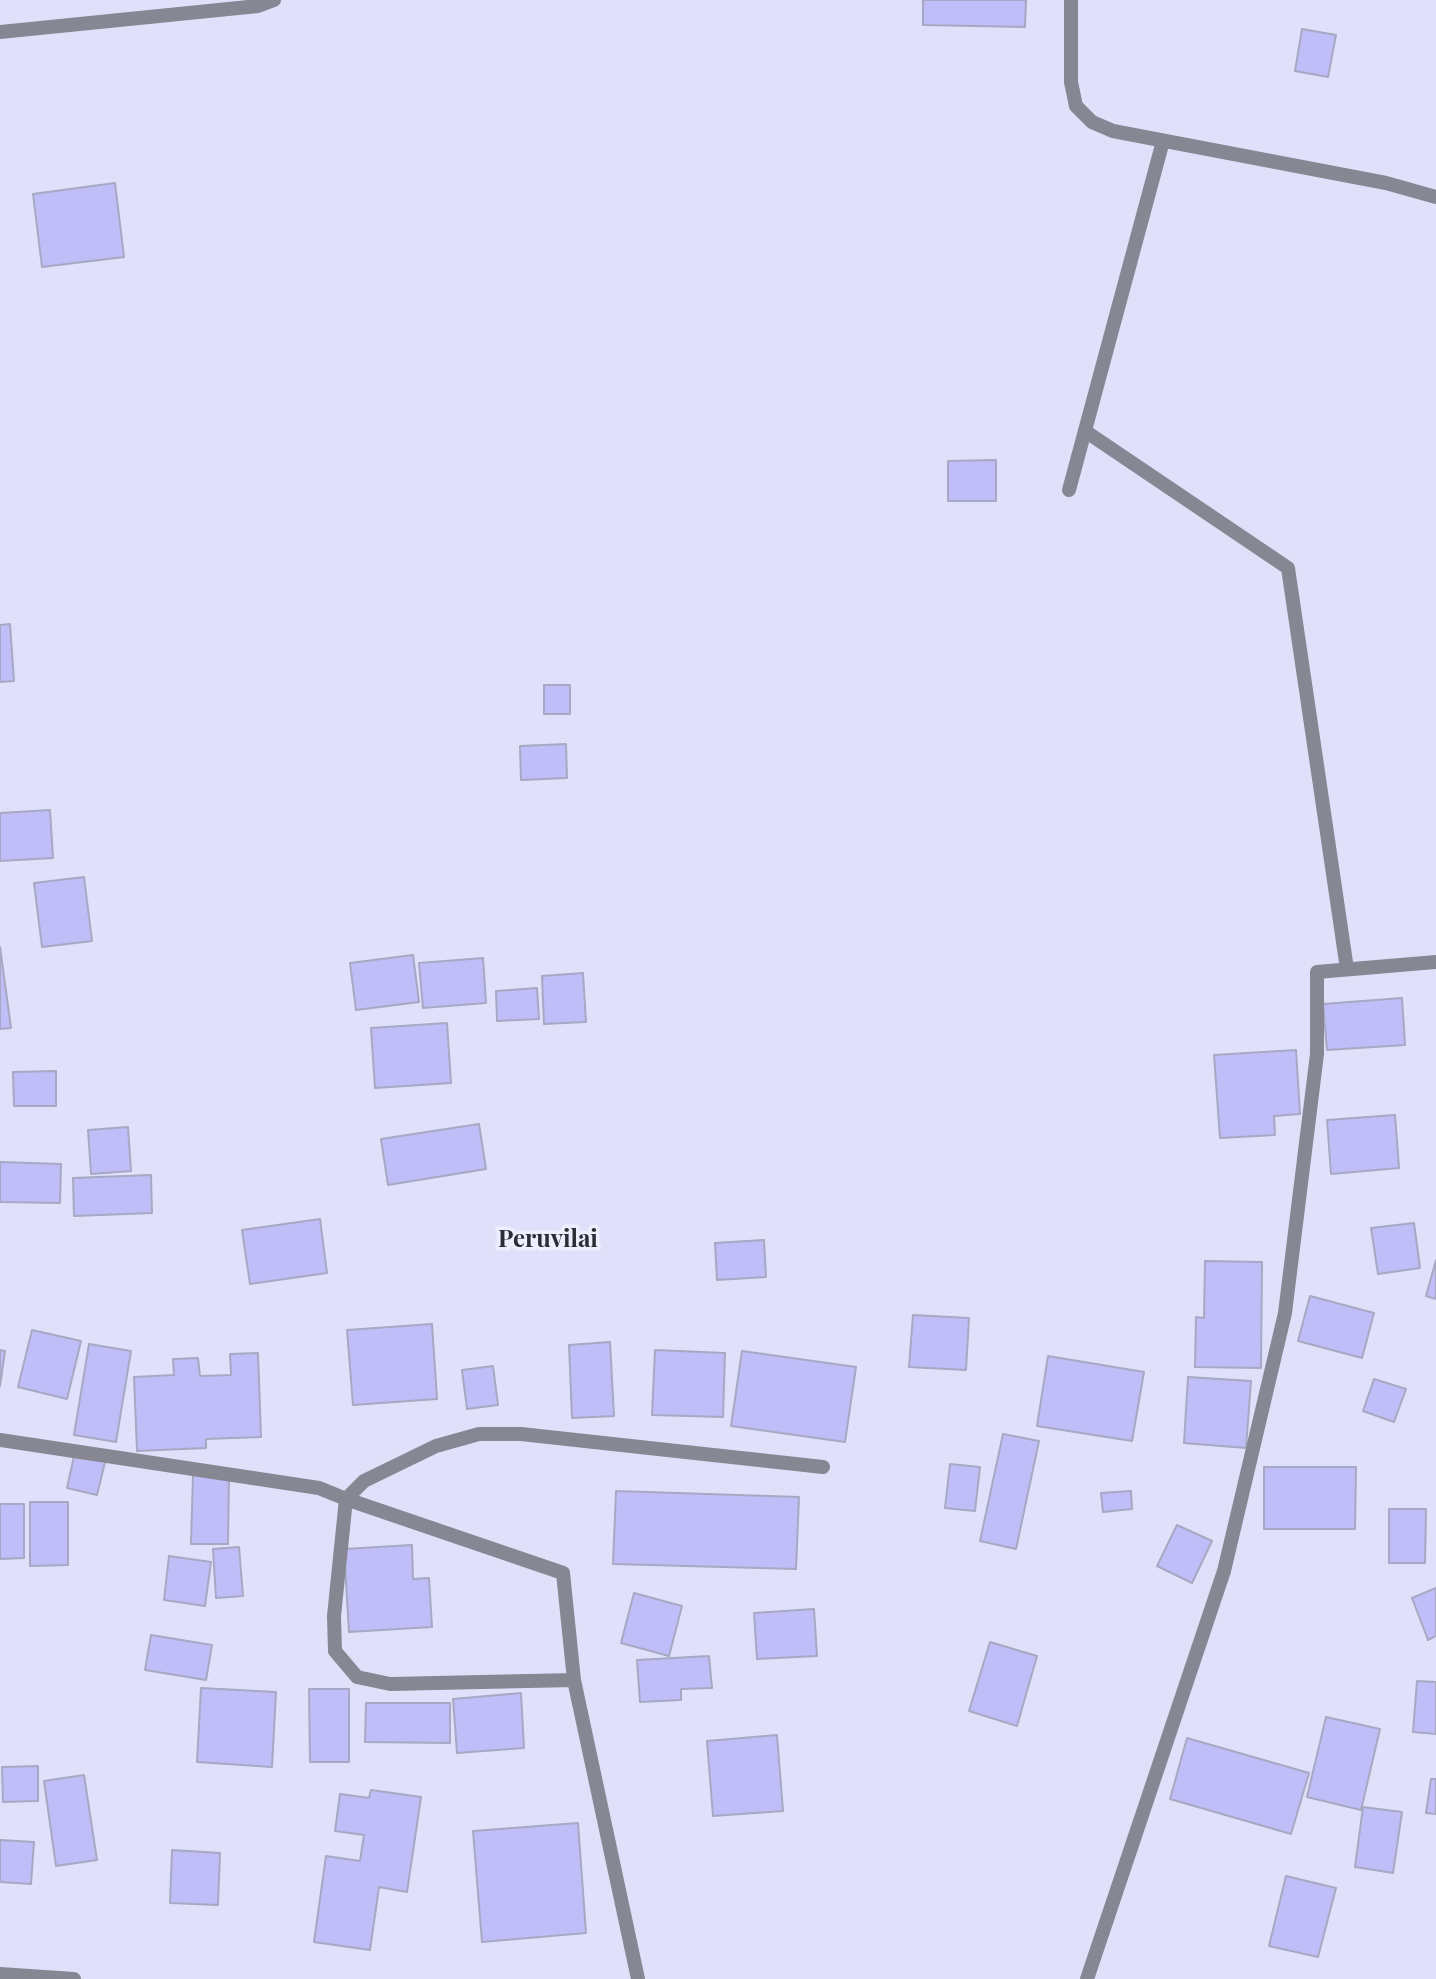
<!DOCTYPE html>
<html>
<head>
<meta charset="utf-8">
<style>
	body { margin:0 }
	canvas { display:block; background:#e0e0fb }
</style>
</head>
<body>
<canvas width="1436" height="1979"></canvas>
<script>
const ctx = document.querySelector('canvas').getContext('2d');
ctx.lineJoin = 'round';
function paint(path, color) { ctx.fillStyle = color; ctx.fill(path, 'evenodd'); }
const poly = rows => new Path2D(rows.map(r => 'M' + r).join(''));
function stroke(path, color, width, dash) { ctx.strokeStyle = color; ctx.lineWidth = width; ctx.lineCap = dash ? 'butt' : 'round'; ctx.setLineDash(dash || []); ctx.stroke(path); }
function write(font, color, halo, rows, align = 'center') {
  ctx.font = font + ' "Playfair Display",serif'; ctx.lineWidth = 7; ctx.setLineDash([]); ctx.textBaseline = 'middle'; ctx.strokeStyle = halo; ctx.fillStyle = color; for (const [text, x, y, turn = 0] of rows) {
    ctx.save(); ctx.translate(x, y); ctx.rotate((+turn || 0) * Math.PI / 180); ctx.textAlign = isNaN(turn) ? turn : align; if (halo) ctx.strokeText(text, 0, 0); ctx.fillText(text, 0, 0); ctx.restore();
  }
}
const building = poly([
	[923,0,1026,0,1025,27,923,25,923,0],
	[1302,29,1336,35,1328,77,1295,71,1302,29],
	[115,183,124,257,42,267,33,194,115,183],
	[996,460,996,501,948,501,948,461,996,460],
	[10,624,14,681,0,682,0,625,10,624],
	[544,685,570,685,570,714,544,714,544,685],
	[566,744,567,778,521,780,520,746,566,744],
	[50,810,53,858,0,861,0,813,50,810],
	[84,877,92,941,42,947,34,883,84,877],
	[0,947,11,1028,0,1029,0,947],
	[413,955,419,1002,356,1010,350,963,413,955],
	[483,958,486,1003,423,1008,419,963,483,958],
	[583,973,586,1022,544,1024,542,976,583,973],
	[537,988,539,1019,497,1021,496,991,537,988],
	[1402,998,1405,1045,1327,1050,1323,1004,1402,998],
	[447,1023,451,1083,375,1088,371,1028,447,1023],
	[1296,1050,1300,1114,1274,1116,1275,1135,1220,1138,1214,1055,1296,1050],
	[56,1071,56,1106,14,1106,13,1072,56,1071],
	[1395,1115,1399,1168,1331,1174,1327,1120,1395,1115],
	[479,1124,486,1169,388,1185,381,1139,479,1124],
	[128,1127,131,1171,91,1174,88,1130,128,1127],
	[0,1162,61,1164,60,1203,0,1202,0,1162],
	[151,1175,152,1213,74,1216,73,1178,151,1175],
	[320,1219,327,1273,250,1284,242,1230,320,1219],
	[1414,1223,1420,1268,1378,1274,1371,1228,1414,1223],
	[764,1240,766,1277,717,1280,715,1243,764,1240],
	[1436,1260,1436,1299,1426,1296,1436,1260],
	[1205,1261,1262,1262,1261,1368,1195,1367,1196,1317,1204,1318,1205,1261],
	[1310,1296,1374,1313,1362,1358,1298,1341,1310,1296],
	[913,1315,969,1318,966,1370,909,1367,913,1315],
	[432,1324,437,1399,353,1405,347,1330,432,1324],
	[32,1330,81,1341,67,1399,18,1387,32,1330],
	[610,1342,614,1416,572,1418,569,1345,610,1342],
	[89,1344,131,1351,116,1442,74,1435,89,1344],
	[0,1350,5,1351,0,1386,0,1350],
	[655,1350,725,1353,723,1417,652,1415,655,1350],
	[742,1351,856,1367,845,1442,731,1426,742,1351],
	[258,1353,261,1437,206,1439,206,1448,137,1451,134,1377,174,1375,173,1359,198,1358,200,1376,231,1375,230,1354,258,1353],
	[1048,1356,1144,1372,1132,1441,1037,1426,1048,1356],
	[493,1366,498,1405,467,1409,462,1370,493,1366],
	[1188,1377,1251,1381,1246,1448,1184,1443,1188,1377],
	[1374,1379,1406,1389,1394,1422,1363,1411,1374,1379],
	[1003,1434,1039,1441,1016,1549,980,1541,1003,1434],
	[76,1447,107,1454,97,1495,67,1488,76,1447],
	[950,1464,980,1467,975,1511,945,1508,950,1464],
	[1264,1467,1356,1467,1355,1529,1264,1529,1264,1467],
	[193,1475,229,1475,228,1544,191,1544,193,1475],
	[616,1491,799,1497,796,1569,613,1564,616,1491],
	[1131,1491,1132,1509,1103,1512,1101,1493,1131,1491],
	[30,1502,68,1502,68,1565,30,1566,30,1502],
	[0,1504,24,1504,24,1558,0,1559,0,1504],
	[1389,1509,1426,1509,1425,1563,1389,1563,1389,1509],
	[1177,1525,1212,1541,1192,1583,1157,1566,1177,1525],
	[412,1545,413,1579,429,1578,432,1627,349,1632,344,1549,412,1545],
	[239,1547,243,1596,216,1598,213,1549,239,1547],
	[169,1556,211,1562,205,1606,164,1600,169,1556],
	[1436,1588,1436,1636,1428,1640,1412,1598,1436,1588],
	[634,1593,682,1606,669,1656,621,1643,634,1593],
	[814,1609,817,1656,757,1659,754,1613,814,1609],
	[151,1635,212,1645,206,1680,145,1670,151,1635],
	[990,1642,1037,1656,1017,1726,969,1711,990,1642],
	[709,1656,712,1688,681,1689,681,1700,640,1702,637,1660,709,1656],
	[1417,1681,1436,1682,1436,1734,1413,1732,1417,1681],
	[201,1688,276,1692,272,1767,197,1762,201,1688],
	[309,1689,349,1689,349,1762,310,1762,309,1689],
	[521,1693,524,1748,457,1753,453,1699,521,1693],
	[366,1703,450,1703,450,1743,365,1742,366,1703],
	[1326,1717,1380,1729,1361,1810,1307,1797,1326,1717],
	[777,1735,783,1811,713,1816,707,1741,777,1735],
	[1187,1738,1309,1773,1291,1834,1170,1799,1187,1738],
	[38,1766,38,1801,3,1802,2,1767,38,1766],
	[84,1775,97,1860,56,1866,44,1781,84,1775],
	[1431,1779,1436,1779,1436,1814,1426,1813,1431,1779],
	[371,1790,421,1797,407,1892,379,1887,370,1950,314,1942,326,1856,360,1861,364,1835,335,1831,340,1794,369,1798,371,1790],
	[1363,1807,1402,1812,1393,1873,1355,1867,1363,1807],
	[578,1823,586,1933,482,1942,473,1831,578,1823],
	[0,1840,34,1842,31,1884,0,1882,0,1840],
	[172,1850,220,1853,218,1905,170,1903,172,1850],
	[1286,1876,1336,1888,1318,1957,1269,1946,1286,1876]
]);
const service = poly([
	[1069,490,1163,141]
]);
const minor = poly([
	[1071,0,1071,82,1076,106,1092,122,1113,131,1386,183,1436,197],
	[0,32,258,6,274,0],
	[1085,431,1288,568,1347,969],
	[0,1440,319,1488,346,1499,364,1481,436,1446,479,1434,521,1434,823,1467],
	[574,1680,563,1573,346,1499,334,1616,335,1651,357,1677,390,1684,574,1680,638,1979],
	[1087,1979,1224,1571,1285,1313,1317,1054,1317,972,1436,962]
]);
const tertiary = poly([
	[0,1974,74,1979]
]);
const quarterNames = [
	["Peruvilai",548,1240]
];
paint(building, '#bfbef9');
stroke(building, '#a8a8c2', 2);
stroke(service, '#868792', 14);
stroke(minor, '#868792', 14);
stroke(tertiary, '#868792', 14);
write('bold 24px', '#2d2d37', '#eeeefe', quarterNames);
</script>
</body>
</html>
